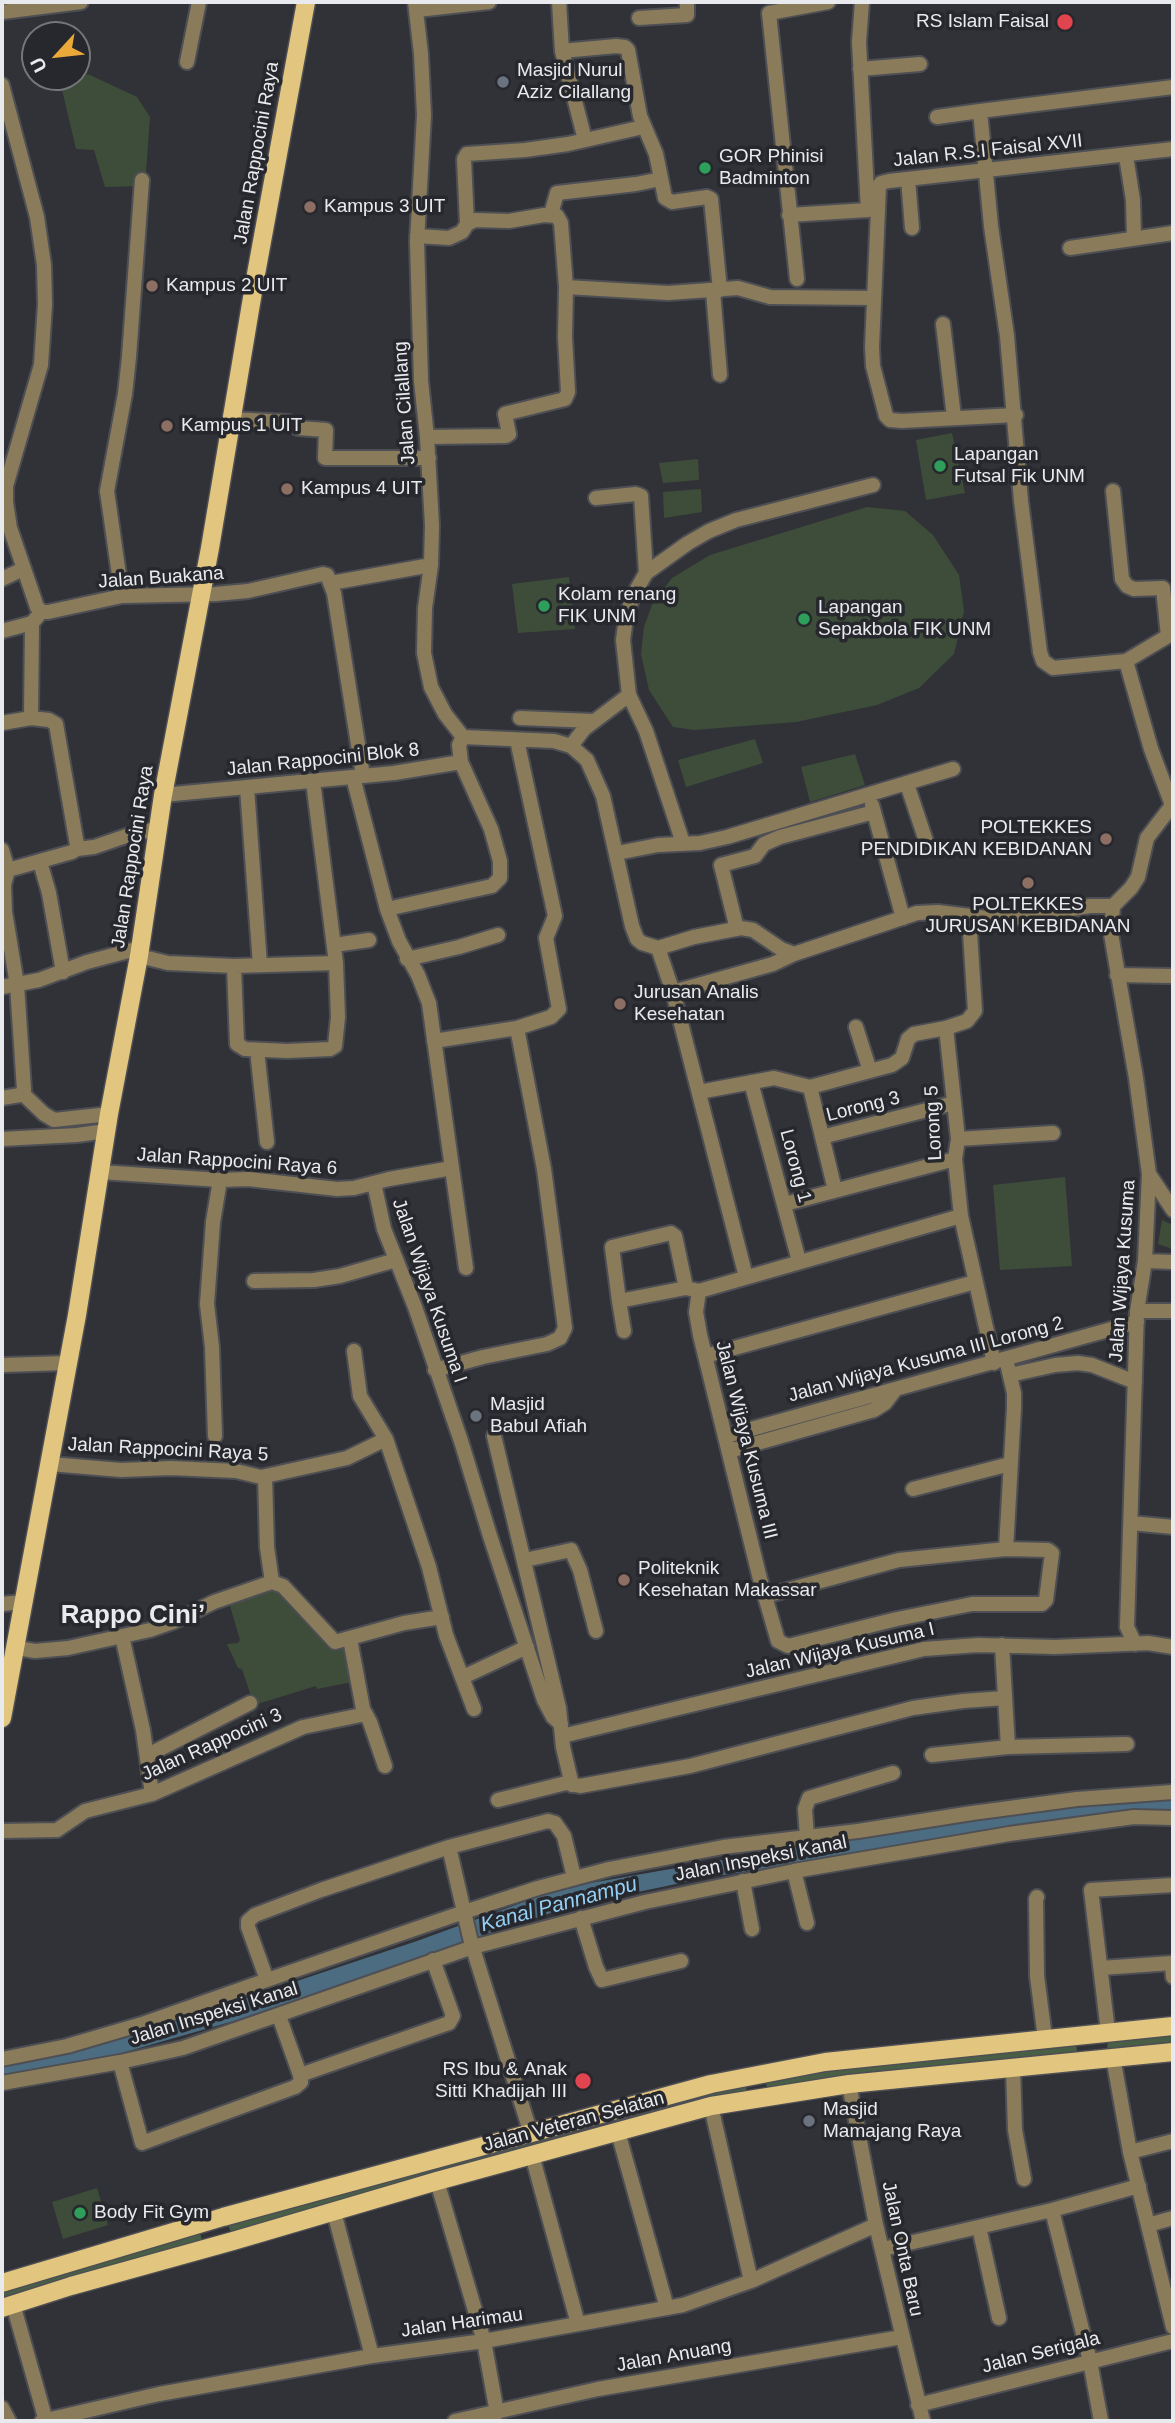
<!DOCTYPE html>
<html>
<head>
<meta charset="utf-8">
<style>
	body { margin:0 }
	#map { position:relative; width:1175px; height:2423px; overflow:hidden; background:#313237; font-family:Arial,sans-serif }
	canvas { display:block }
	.frame { position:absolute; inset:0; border:4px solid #e9eaed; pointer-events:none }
	.north { position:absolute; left:21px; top:21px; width:70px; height:70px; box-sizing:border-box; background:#27282d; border:2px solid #75767a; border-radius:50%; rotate:243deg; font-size:19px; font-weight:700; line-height:28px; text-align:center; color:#e9eaed }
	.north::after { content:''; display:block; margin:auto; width:24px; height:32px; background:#eba93a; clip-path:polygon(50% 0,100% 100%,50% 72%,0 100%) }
</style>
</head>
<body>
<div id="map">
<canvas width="1175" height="2423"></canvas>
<div class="frame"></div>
<div class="north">U</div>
</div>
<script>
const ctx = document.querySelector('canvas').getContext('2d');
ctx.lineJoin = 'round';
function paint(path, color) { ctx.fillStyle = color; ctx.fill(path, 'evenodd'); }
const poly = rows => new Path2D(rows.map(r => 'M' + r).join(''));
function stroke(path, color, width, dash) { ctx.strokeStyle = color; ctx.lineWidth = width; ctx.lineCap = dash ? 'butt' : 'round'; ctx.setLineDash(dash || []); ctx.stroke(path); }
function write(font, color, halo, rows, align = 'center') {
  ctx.font = font + ' Arial,sans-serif'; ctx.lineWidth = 7; ctx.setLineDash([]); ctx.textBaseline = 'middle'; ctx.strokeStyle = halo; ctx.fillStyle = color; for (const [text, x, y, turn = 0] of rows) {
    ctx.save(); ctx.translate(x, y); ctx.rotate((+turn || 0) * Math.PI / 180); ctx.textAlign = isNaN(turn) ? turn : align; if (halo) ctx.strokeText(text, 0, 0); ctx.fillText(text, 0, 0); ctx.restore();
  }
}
const green = poly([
	[77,73,90,75,137,97,150,117,145,186,105,187,94,150,76,149,59,77,77,77],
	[952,433,965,493,926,500,916,440],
	[698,459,699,480,663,483,659,463],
	[701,489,702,512,664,518,663,492],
	[867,507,905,511,933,535,959,575,964,611,954,654,919,688,877,705,796,722,694,730,673,727,649,690,641,654,644,627,652,605,672,578,710,555],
	[569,577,575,629,518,633,512,584],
	[755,739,763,763,686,787,678,760],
	[855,754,865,785,810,802,801,767],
	[1065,1177,1072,1266,1000,1270,993,1185],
	[1162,1220,1173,1225,1173,1249,1158,1244],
	[274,1583,331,1645,344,1641,352,1682,317,1689,316,1686,254,1705,242,1669,238,1668,227,1644,238,1643,240,1640,228,1599],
	[97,2188,108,2225,63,2239,52,2202]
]);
const forest = poly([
	[1173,2026,1173,2052,1107,2058,1108,2032],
	[1074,2035,1079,2061,768,2097,765,2074],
	[746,2077,747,2100,618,2132,613,2111],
	[572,2123,578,2143,233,2238,226,2219],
	[199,2229,204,2248,2,2306,2,2286]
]);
const water = poly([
	[1135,1798,1173,1798,1173,1812,1016,1828,705,1878,575,1905,465,1941,279,2008,108,2057,2,2078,2,2064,114,2039,231,2003,417,1941,562,1888,859,1836]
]);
const minor = poly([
	[415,2,421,54,424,115,417,241,421,381,427,437,432,525,431,565,425,608,424,653,431,687,445,714,463,737,554,741,571,746,587,760,603,796,632,926,637,939,642,943,658,948,694,937,741,928,753,930,781,949,794,954],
	[559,2,562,51,616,46,625,47,628,50,640,116,656,154,665,198,672,202,707,197,711,199,720,290],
	[417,10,489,2],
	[2,12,81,2],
	[639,18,687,15,687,2],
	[562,51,583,132],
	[187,62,199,2],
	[860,69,920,64],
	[2,85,37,217,44,265,45,304,41,365,6,486,6,502,10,528,37,607,42,612,48,612,122,596,216,594,248,591,323,574,327,575,334,593,363,776],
	[937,117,980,111],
	[1126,156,1133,200,1134,238],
	[908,179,912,228],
	[551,214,557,193,636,184,661,179],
	[789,215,868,210,859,42,862,2],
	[467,224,464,159,467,154,525,150,568,144,643,127],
	[417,236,449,238,462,232,467,224,475,220,509,221,544,215,557,216,561,223,566,287,565,337,568,392,565,399,508,413,505,414,509,434,506,436,427,437],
	[1070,248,1173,233],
	[797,279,769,13,828,2],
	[566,287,668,293,738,288,770,297,874,298],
	[713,291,720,375],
	[943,324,954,417],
	[1016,415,902,421,890,420,886,416,873,366,872,347,879,186,881,183,889,181,1173,149],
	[231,419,289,422,298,428,326,430,325,458,429,458],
	[1113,491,1122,579,1127,586,1134,589,1163,588,1168,636],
	[596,498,636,494,641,496,646,573],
	[2,579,23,569],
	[331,583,431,565],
	[122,596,107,491,125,394,129,357,142,180],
	[2,631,32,623,38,616],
	[1126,661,1173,633],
	[629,695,646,731,683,843],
	[31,718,32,623],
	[520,718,593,721],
	[2,723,31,718,49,720,56,724,77,845,77,849,72,852,8,870,4,885,5,912,17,985,24,1090,20,1095,2,1098],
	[517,740,555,916,546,938,559,1009,551,1017,517,1028],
	[571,746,584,729,629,695,623,640,626,618,633,596,646,573,688,543,709,531,736,520,873,485],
	[907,784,927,844],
	[247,788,260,965],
	[163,795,394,773,461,762,459,745,463,737],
	[872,805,903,918],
	[1172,805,1151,749,1126,661,1053,668,1043,661,1040,652,1021,501,1007,336,991,226,980,111,1173,87],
	[77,849,94,847,135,833,158,829],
	[2,850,8,870],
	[617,853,658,845,700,843,727,837,953,769],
	[40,862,49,893,63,972],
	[1113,906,1111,934,1136,1078,1149,1174,1145,1261,1137,1311,1127,1627,1135,1644],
	[1113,906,1131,888,1138,877,1147,838,1173,804],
	[387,909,492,886,500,878,500,861,491,829,461,762],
	[737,929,721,865,755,856,764,844,780,837,874,812],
	[334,945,369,940],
	[658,948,673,992,746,1277],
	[139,956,168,963,234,966,336,963,313,781],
	[407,959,459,947,498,935],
	[234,966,237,1044,245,1049,287,1051,330,1049,335,1046,338,1017,336,963],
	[1117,975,1173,976],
	[2,987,39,980,87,962,140,948],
	[673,992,773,964,794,954,917,913,938,912,1002,920,1090,906,1113,906],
	[856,1027,870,1071],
	[946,1028,958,1139,955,1159,961,1216,994,1363],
	[434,1041,517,1028,544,1169,565,1328,560,1338,547,1344,483,1357,435,1370],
	[257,1050,267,1142],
	[751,1082,799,1261],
	[810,1087,835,1190],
	[699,1092,774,1078,810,1087,892,1065,902,1058,908,1039,914,1034,946,1028,967,1021,975,1011,969,916],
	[22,1093,44,1114,54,1120,109,1114],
	[822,1137,954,1103],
	[2,1139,77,1135,106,1131],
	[958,1139,1053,1133],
	[452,1168,466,1268],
	[100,1172,220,1180,248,1179,337,1189,354,1188,389,1179,452,1168,429,1003,418,975,399,941,387,909,353,777],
	[1149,1174,1173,1210],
	[374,1183,384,1229,415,1307,461,1441,490,1536,544,1700,553,1717,561,1724],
	[785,1204,955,1159],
	[1145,1261,1173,1262],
	[254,1281,314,1280,340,1276,396,1260],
	[686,1288,675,1236,671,1233,612,1247,619,1301,686,1288,699,1291],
	[699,1291,696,1312,700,1335,760,1579,778,1641,788,1646,897,1619,972,1604,1042,1604,1046,1600,1052,1553,1048,1550,1006,1549],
	[699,1291,961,1216],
	[619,1301,624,1331],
	[1137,1311,1173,1311],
	[354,1351,360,1396,386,1439],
	[705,1356,975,1282],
	[2,1365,67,1363],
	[1010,1375,1055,1365,1078,1363,1092,1365,1135,1382],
	[215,1436,212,1347,207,1304,213,1222,220,1180],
	[494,1436,559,1708,563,1747,572,1785],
	[726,1436,1137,1322],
	[729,1451,874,1410,885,1403,895,1390],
	[50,1464,121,1470,171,1468,236,1471,261,1477,347,1458,386,1439,429,1567,446,1635,474,1709],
	[265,1477,267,1547,272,1582],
	[913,1489,1010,1464],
	[1131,1523,1173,1527],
	[525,1560,571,1550,580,1570,596,1631],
	[272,1582,283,1586,335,1642,404,1623,442,1617],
	[765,1596,899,1560,1006,1549,1014,1408,1014,1393,1006,1359],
	[2,1604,23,1602],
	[122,1636,143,1730,152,1794],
	[350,1639,363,1709,370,1722,385,1766],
	[1002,1645,1008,1747],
	[17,1648,35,1651,68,1648,150,1630,173,1622,214,1602,272,1582],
	[463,1677,527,1647],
	[562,1736,924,1649,978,1645,1055,1647,1148,1643,1173,1647],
	[148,1755,250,1703],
	[932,1755,1008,1747,1127,1744],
	[498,1800,566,1783,580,1786,690,1766,913,1708,963,1701,1005,1698],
	[2,1831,57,1830,85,1811,152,1794,303,1727,366,1714],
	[807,1837,805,1809,809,1798,893,1773],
	[449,1847,548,1821,555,1823,564,1836,574,1877],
	[794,1871,807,1923],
	[743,1881,752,1929],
	[1037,1897,1036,1899,1037,1976,1045,2038],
	[581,1918,596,1967,602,1980,681,1961],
	[1101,1968,1172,1963,1173,1977],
	[267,1980,464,1912,538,1888,609,1869,723,1847,858,1831,972,1813,1077,1799,1173,1792],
	[1108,2032,1091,1890,1173,1885],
	[1113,2057,1130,2152,1173,2327],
	[2,2059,67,2046,142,2024,267,1980,248,1927,248,1921,255,1915,321,1890,449,1847,471,1942,531,2134],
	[120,2062,142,2143,295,2087,301,2082,300,2075,279,2016],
	[1013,2068,1015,2130,1024,2179],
	[300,2075,449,2023,453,2016,433,1960],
	[2,2083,120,2062,183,2048,473,1947,645,1902,794,1871,1009,1834,1134,1817,1173,1818],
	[849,2084,876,2225,923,2421],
	[711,2106,751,2281],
	[618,2132,667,2308],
	[1130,2152,1173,2141],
	[532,2155,578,2324],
	[437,2181,484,2341,497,2413],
	[334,2212,372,2356],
	[1148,2225,1173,2218],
	[979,2227,999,2318],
	[883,2249,1052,2210],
	[13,2304,46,2421],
	[918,2405,1173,2341],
	[2,2408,9,2421],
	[42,2421,159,2394,372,2356,484,2341,683,2305,751,2281,876,2225],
	[455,2421,598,2389,902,2337],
	[1101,2421,1090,2361,1052,2210,1139,2186]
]);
const major = poly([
	[2,1718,77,1315,109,1114,139,956,163,795,210,548,256,274,306,2],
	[2,2283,223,2217,711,2084,825,2062,1173,2026],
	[2,2308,71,2286,233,2241,437,2181,711,2106,849,2084,1173,2052]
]);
const markers = [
	[1065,22,9,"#e0444e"],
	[503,82,7,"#6b7280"],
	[705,168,7,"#2e9e5b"],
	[310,207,7,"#8d6e63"],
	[152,286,7,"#8d6e63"],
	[167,426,7,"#8d6e63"],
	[940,466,7,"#2e9e5b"],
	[287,489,7,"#8d6e63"],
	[544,606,7,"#2e9e5b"],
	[804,619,7,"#2e9e5b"],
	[1106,839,7,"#8d6e63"],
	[1028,883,7,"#8d6e63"],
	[620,1004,7,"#8d6e63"],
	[476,1416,7,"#6b7280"],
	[624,1580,7,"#8d6e63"],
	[583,2081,9,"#e0444e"],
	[809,2121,7,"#6b7280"],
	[80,2213,7,"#2e9e5b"]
];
const poiNames = [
	["RS Islam Faisal",1049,22,"right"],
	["Masjid Nurul",517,71],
	["Aziz Cilallang",517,93],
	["GOR Phinisi",719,157],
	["Badminton",719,179],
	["Kampus 3 UIT",324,207],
	["Kampus 2 UIT",166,286],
	["Kampus 1 UIT",181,426],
	["Lapangan",954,455],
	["Futsal Fik UNM",954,477],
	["Kampus 4 UIT",301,489],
	["Kolam renang",558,595],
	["FIK UNM",558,617],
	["Lapangan",818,608],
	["Sepakbola FIK UNM",818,630],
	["POLTEKKES",1092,828,"right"],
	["PENDIDIKAN KEBIDANAN",1092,850,"right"],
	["POLTEKKES",1028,905,"center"],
	["JURUSAN KEBIDANAN",1028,927,"center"],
	["Jurusan Analis",634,993],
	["Kesehatan",634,1015],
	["Masjid",490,1405],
	["Babul Afiah",490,1427],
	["Politeknik",638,1569],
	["Kesehatan Makassar",638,1591],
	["RS Ibu & Anak",567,2070,"right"],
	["Sitti Khadijah III",567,2092,"right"],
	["Masjid",823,2110],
	["Mamajang Raya",823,2132],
	["Body Fit Gym",94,2213]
];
const streetNames = [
	["Jalan R.S.I Faisal XVII",988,151,-6],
	["Jalan Rappocini Raya",257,153,-80],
	["Jalan Cilallang",405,403,-94],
	["Jalan Buakana",161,578,-4],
	["Jalan Rappocini Blok 8",323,760,-6],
	["Jalan Rappocini Raya",133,857,-81],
	["Lorong 3",863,1107,-14],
	["Lorong 5",934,1123,-93],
	["Jalan Rappocini Raya 6",237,1162,4],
	["Lorong 1",795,1166,75],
	["Jalan Wijaya Kusuma",1123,1271,-86],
	["Jalan Wijaya Kusuma I",429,1291,71],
	["Jalan Wijaya Kusuma III Lorong 2",926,1360,-15],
	["Jalan Wijaya Kusuma III",746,1440,76],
	["Jalan Rappocini Raya 5",168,1450,3],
	["Jalan Wijaya Kusuma I",840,1651,-13],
	["Jalan Rappocini 3",212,1745,-24],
	["Jalan Inspeksi Kanal",761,1859,-11],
	["Jalan Inspeksi Kanal",214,2014,-17],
	["Jalan Veteran Selatan",574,2122,-15],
	["Jalan Onta Baru",902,2249,78],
	["Jalan Harimau",462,2323,-8],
	["Jalan Serigala",1041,2353,-14],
	["Jalan Anuang",674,2356,-10]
];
const waterNames = [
	["Kanal Pannampu",559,1905,-15]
];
const districtNames = [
	["Rappo Ciniʼ",133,1616]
];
paint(green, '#3d4d3a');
paint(forest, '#485f45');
paint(water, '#4b6c81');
stroke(minor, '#4e4f54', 18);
stroke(major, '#4e4f54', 21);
stroke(minor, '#8a7c5b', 14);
stroke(major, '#e2c57f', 18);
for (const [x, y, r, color] of markers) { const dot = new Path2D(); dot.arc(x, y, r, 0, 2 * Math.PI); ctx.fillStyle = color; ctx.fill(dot); stroke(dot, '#27282d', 2.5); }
write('19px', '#e9eaed', '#27282d', poiNames, 'left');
write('19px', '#e9eaed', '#27282d', streetNames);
write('italic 21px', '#93cff4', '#27282d', waterNames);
write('bold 26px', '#e9eaed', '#27282d', districtNames);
</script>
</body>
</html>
